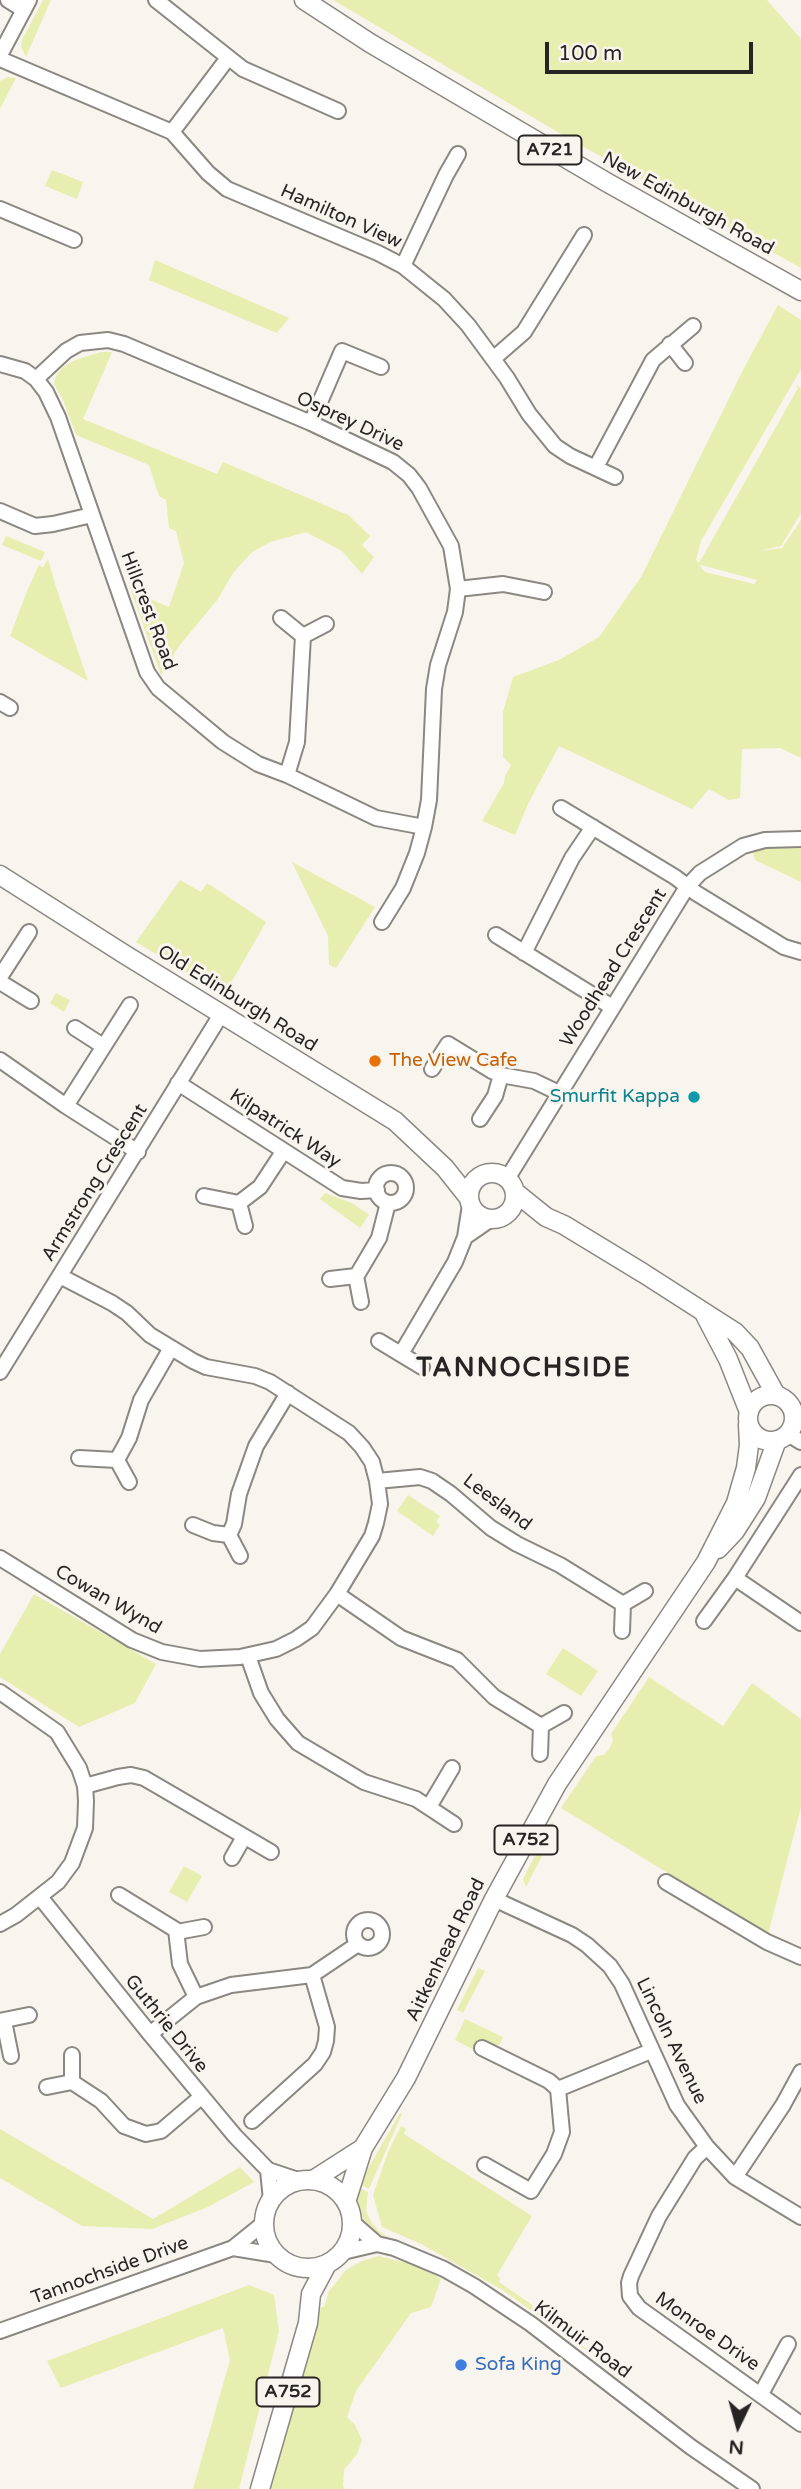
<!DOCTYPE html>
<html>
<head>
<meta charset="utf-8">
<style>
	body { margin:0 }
	#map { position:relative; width:801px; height:2489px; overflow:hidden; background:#f8f5ee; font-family:"Varela Round",sans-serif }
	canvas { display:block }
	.north { position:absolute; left:703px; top:2391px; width:70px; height:70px; -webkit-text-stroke:5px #f8f5ee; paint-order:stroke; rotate:185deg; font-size:19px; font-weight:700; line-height:28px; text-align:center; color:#262523 }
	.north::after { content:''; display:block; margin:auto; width:24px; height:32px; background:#262523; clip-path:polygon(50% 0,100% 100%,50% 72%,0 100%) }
	.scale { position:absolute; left:545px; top:42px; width:208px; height:32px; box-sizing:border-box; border:4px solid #262523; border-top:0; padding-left:9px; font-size:21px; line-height:24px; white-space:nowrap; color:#262523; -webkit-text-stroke:5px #f8f5ee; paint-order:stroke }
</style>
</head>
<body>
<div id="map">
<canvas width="801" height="2489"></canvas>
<div class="north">N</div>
<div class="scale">100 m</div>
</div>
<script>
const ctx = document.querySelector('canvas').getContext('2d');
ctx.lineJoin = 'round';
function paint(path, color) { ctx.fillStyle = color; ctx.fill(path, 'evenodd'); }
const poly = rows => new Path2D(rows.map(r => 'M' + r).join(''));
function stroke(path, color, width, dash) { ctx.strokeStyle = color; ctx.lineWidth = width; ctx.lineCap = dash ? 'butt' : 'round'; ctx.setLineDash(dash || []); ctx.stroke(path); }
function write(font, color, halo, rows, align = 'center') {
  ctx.font = font + ' "Varela Round",sans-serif'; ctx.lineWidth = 6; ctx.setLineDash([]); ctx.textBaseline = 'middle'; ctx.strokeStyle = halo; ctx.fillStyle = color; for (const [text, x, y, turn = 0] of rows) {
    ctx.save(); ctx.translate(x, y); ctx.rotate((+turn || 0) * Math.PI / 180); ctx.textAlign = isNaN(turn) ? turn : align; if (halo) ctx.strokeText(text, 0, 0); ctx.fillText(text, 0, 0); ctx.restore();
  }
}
const green = poly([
	[43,0,51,0,26,57,21,47,22,40],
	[333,0,767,0,801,39,801,268,573,141],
	[8,77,16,78,0,109,0,81],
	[52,170,83,182,77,199,45,186],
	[155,260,289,318,277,333,149,280],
	[778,305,801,320,801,369,701,541,696,560,699,563,798,388,796,385,801,388,801,513,781,546,759,551,782,548,801,520,801,758,780,748,742,749,740,798,729,800,709,789,692,809,559,746,528,804,515,835,482,821,504,783,505,776,511,765,503,757,503,712,513,677,559,660,599,637,641,577,742,372],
	[700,566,701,565,757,580,754,584,705,572],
	[101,352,112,352,83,419,217,474,223,462,348,515,370,536,362,545,374,557,362,574,342,551,306,532,270,542,251,553,233,573,218,599,179,646,161,675,131,591,169,607,184,563,176,531,169,528,166,500,159,496,149,465,76,435,63,400,54,384,56,376,63,367,75,360],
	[6,536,45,552,41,561,2,545],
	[48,559,56,587,88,681,10,636,27,591,39,565,43,567],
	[801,845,801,882,755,860,752,849],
	[292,862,375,907,336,968,329,965,328,936],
	[180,880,201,892,207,883,266,922,224,995,136,942],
	[56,993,70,1000,64,1012,50,1003],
	[325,1193,352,1203,369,1215,360,1228,320,1199],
	[408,1495,440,1516,436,1522,440,1525,433,1536,397,1511],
	[34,1594,156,1664,135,1703,79,1727,0,1677,0,1654],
	[563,1648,598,1671,581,1696,546,1674],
	[649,1677,723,1726,752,1683,801,1719,801,1807,768,1934,561,1808,596,1756,604,1755,609,1749,613,1741,611,1734],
	[552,1822,556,1829,526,1887,523,1879],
	[184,1866,202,1876,187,1902,169,1892],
	[478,1968,485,1971,463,2013,457,2010],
	[465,2019,503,2037,500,2044,478,2052,455,2040],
	[400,2113,402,2114,369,2189,359,2184],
	[401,2126,406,2129,404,2134,532,2216,497,2275,500,2278,499,2282,528,2302,603,2362,504,2291,421,2244,382,2227,373,2195,388,2152],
	[0,2129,153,2219,240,2167,254,2182,208,2207,152,2229,82,2226,0,2178],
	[358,2187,368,2192,366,2211,372,2223,380,2232,392,2239,378,2234,363,2219,357,2201],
	[379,2256,419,2266,441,2279,431,2307,411,2313,356,2391,347,2417,355,2425,362,2440,357,2454,344,2470,343,2486,345,2489,269,2489,321,2307,324,2307,329,2291,346,2270,362,2261],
	[249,2285,274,2295,279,2331,239,2489,193,2489,230,2360,223,2328,61,2388,47,2361]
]);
const minor = poly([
	[8,0,24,10],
	[156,0,243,69,338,111],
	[0,55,29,0],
	[0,59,172,132,208,173,227,189,378,253,403,266,444,299,468,325,507,378,529,414,555,446,570,456,615,477],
	[172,132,228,58],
	[0,209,74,240],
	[403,266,446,175,458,154],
	[670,344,685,363],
	[493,359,524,332,584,235],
	[0,364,25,371,36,379,46,392,58,417,147,672,158,688,223,742,258,764,287,775,376,818,424,827],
	[36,379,66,351,80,343,108,340,124,344,311,423,393,462,409,475,419,488,451,546,458,589,455,612,438,665,434,689,429,800,424,827,417,853,403,888,382,922],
	[311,423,342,351,381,367],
	[596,467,653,360,693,326],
	[0,511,35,526,53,524,92,515],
	[458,589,503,584,544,592],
	[281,618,303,636,326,624],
	[0,702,10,708],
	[287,775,297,742,303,636],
	[561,808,675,877,696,893,784,947,801,952],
	[496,935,612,1007],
	[524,953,572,858,593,827],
	[0,977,29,932],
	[0,982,31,1001],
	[75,1028,103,1046],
	[0,1060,66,1106,138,1152],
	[432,1069,448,1044,492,1071,501,1075,534,1081,559,1093],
	[178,1083,342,1188,361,1191,377,1190],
	[66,1106,130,1005],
	[480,1119,495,1096,501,1075],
	'376 1188a15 15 0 1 1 30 0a15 15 0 1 1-30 0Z',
	[507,1179,687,887,700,873,743,846,765,840,801,839],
	[204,1196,239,1203,245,1226],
	[239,1203,260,1187,283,1152],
	[465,1237,491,1219],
	[356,1277,379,1238,388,1203],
	[330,1279,356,1276,361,1302],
	[379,1341,422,1367],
	[401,1354,455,1262,465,1237,470,1205],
	[0,1372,222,1013],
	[788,1434,801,1442],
	[79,1458,117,1460,129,1482],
	[117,1460,129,1438,141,1400,171,1348],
	[801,1475,735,1578,801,1623],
	[377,1481,420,1477,432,1481,451,1494,491,1528,517,1544,560,1565,623,1604],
	[193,1525,213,1533,229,1535,240,1556],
	[229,1535,234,1524,239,1494,256,1446,288,1393],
	[0,1558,132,1640,162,1652,200,1659,240,1657,276,1649,296,1639,312,1628,337,1594,372,1536,376,1523,380,1504,377,1481,372,1462,362,1447,349,1433,270,1382,255,1376,206,1367,193,1361,150,1335,127,1313,112,1303,60,1276],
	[337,1594,401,1638,457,1660,494,1697,541,1726],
	[704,1621,735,1578],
	[622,1631,623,1604,645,1591],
	[248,1656,261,1693,277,1719,298,1743,364,1782,416,1799,454,1824],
	[0,1692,57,1732,79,1768,85,1786,86,1801,85,1828,72,1863,58,1882,16,1915,0,1924],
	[540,1754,541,1726,564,1713],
	[85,1786,118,1777,131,1775,144,1778,271,1852],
	[429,1807,452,1768],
	[232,1858,244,1837],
	[666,1882,767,1942,801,1957],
	[119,1895,176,1930,180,1964,196,1997],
	[40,1897,150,2034,235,2136,268,2170,301,2181],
	[494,1899,572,1935,587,1945,610,1966,622,1984,677,2105,707,2147,735,2177,801,2217],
	'354 1934a14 14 0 1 1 28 0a14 14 0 1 1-28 0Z',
	[177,1932,204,1927],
	[0,2021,29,2015],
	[4,2021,11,2056],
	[150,2034,196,1997,231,1985,312,1975,358,1944],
	[482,2048,549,2081,558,2089],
	[72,2082,101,2101,124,2126,146,2134,161,2131,201,2097],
	[47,2087,72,2082,72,2055],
	[252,2121,315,2064,323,2052,326,2041,327,2027,312,1975],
	[707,2147,695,2158,659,2216,631,2276,629,2283,630,2296,639,2308,801,2424],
	[485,2165,531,2191,554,2154,562,2132,558,2089,651,2051],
	[268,2170,271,2200],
	[735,2177,783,2105,801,2072],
	[352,2222,377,2244],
	[233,2248,276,2255],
	[343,2252,377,2244,394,2248,444,2269,474,2286,531,2324,691,2447,752,2489],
	[0,2331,233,2248,264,2223],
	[761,2394,788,2344]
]);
const major = poly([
	[304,0,370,43,608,183,801,291],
	[0,875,124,954,395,1121,445,1168,468,1197],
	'469 1196a23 23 0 1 1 46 0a23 23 0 1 1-46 0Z',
	[515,1192,546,1217,564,1225,643,1273,735,1332,750,1348,776,1395],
	[705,1315,728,1359,749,1412],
	'748 1418a23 23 0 1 1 46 0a23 23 0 1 1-46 0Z',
	[718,1549,735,1531,756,1498,777,1440],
	[313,2180,363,2148],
	'264 2224a44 44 0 1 1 88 0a44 44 0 1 1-88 0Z',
	[346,2202,363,2148,406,2078,494,1899,557,1784,706,1562,736,1503,746,1468,749,1445,748,1424],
	[260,2489,308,2323,311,2294,327,2264]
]);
const markers = [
	[375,1061,7,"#e8710a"],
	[694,1097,7,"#0f9aa8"],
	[461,2365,7,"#3f7fe0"]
];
const shields = [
	[550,150,63],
	[526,1840,63],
	[288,2392,63]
];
const shieldNames = [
	["A721",550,150],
	["A752",526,1840],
	["A752",288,2392]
];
const streetNames = [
	["New Edinburgh Road",688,204,29],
	["Hamilton View",341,217,24],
	["Osprey Drive",350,422,25],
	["Hillcrest Road",148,611,69],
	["Woodhead Crescent",614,968,-58],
	["Old Edinburgh Road",237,999,32],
	["Kilpatrick Way",285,1129,33],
	["Armstrong Crescent",95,1183,-58],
	["Leesland",497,1503,37],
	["Cowan Wynd",108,1600,30],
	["Aitkenhead Road",446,1950,-64],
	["Guthrie Drive",166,2024,51],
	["Lincoln Avenue",671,2041,64],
	["Tannochside Drive",110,2271,-20],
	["Monroe Drive",707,2332,35],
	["Kilmuir Road",582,2340,37]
];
const foodNames = [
	["The View Cafe",389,1061]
];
const cultureNames = [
	["Smurfit Kappa",680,1097]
];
const shopNames = [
	["Sofa King",475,2365]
];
const districtNames = [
	["TANNOCHSIDE",524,1369]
];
paint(green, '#e6efb0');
stroke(minor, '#8b8882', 18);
stroke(major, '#8b8882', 21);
stroke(minor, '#fff', 14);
stroke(major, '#fff', 18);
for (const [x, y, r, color] of markers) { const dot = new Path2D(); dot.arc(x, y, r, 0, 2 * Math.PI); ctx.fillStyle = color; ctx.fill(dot); stroke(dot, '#f8f5ee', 2.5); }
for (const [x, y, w] of shields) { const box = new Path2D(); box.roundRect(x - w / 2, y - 14.5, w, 29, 5); ctx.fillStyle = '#f8f5ee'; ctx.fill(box); stroke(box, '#262523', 2); }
write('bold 18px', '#262523', null, shieldNames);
write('19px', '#262523', '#f8f5ee', streetNames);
write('19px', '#c56008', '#f8f5ee', foodNames, 'left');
write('19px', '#0d838f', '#f8f5ee', cultureNames, 'right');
write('19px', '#366cbe', '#f8f5ee', shopNames, 'left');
ctx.letterSpacing = '2px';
write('bold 26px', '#262523', '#f8f5ee', districtNames);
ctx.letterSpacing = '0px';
</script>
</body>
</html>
